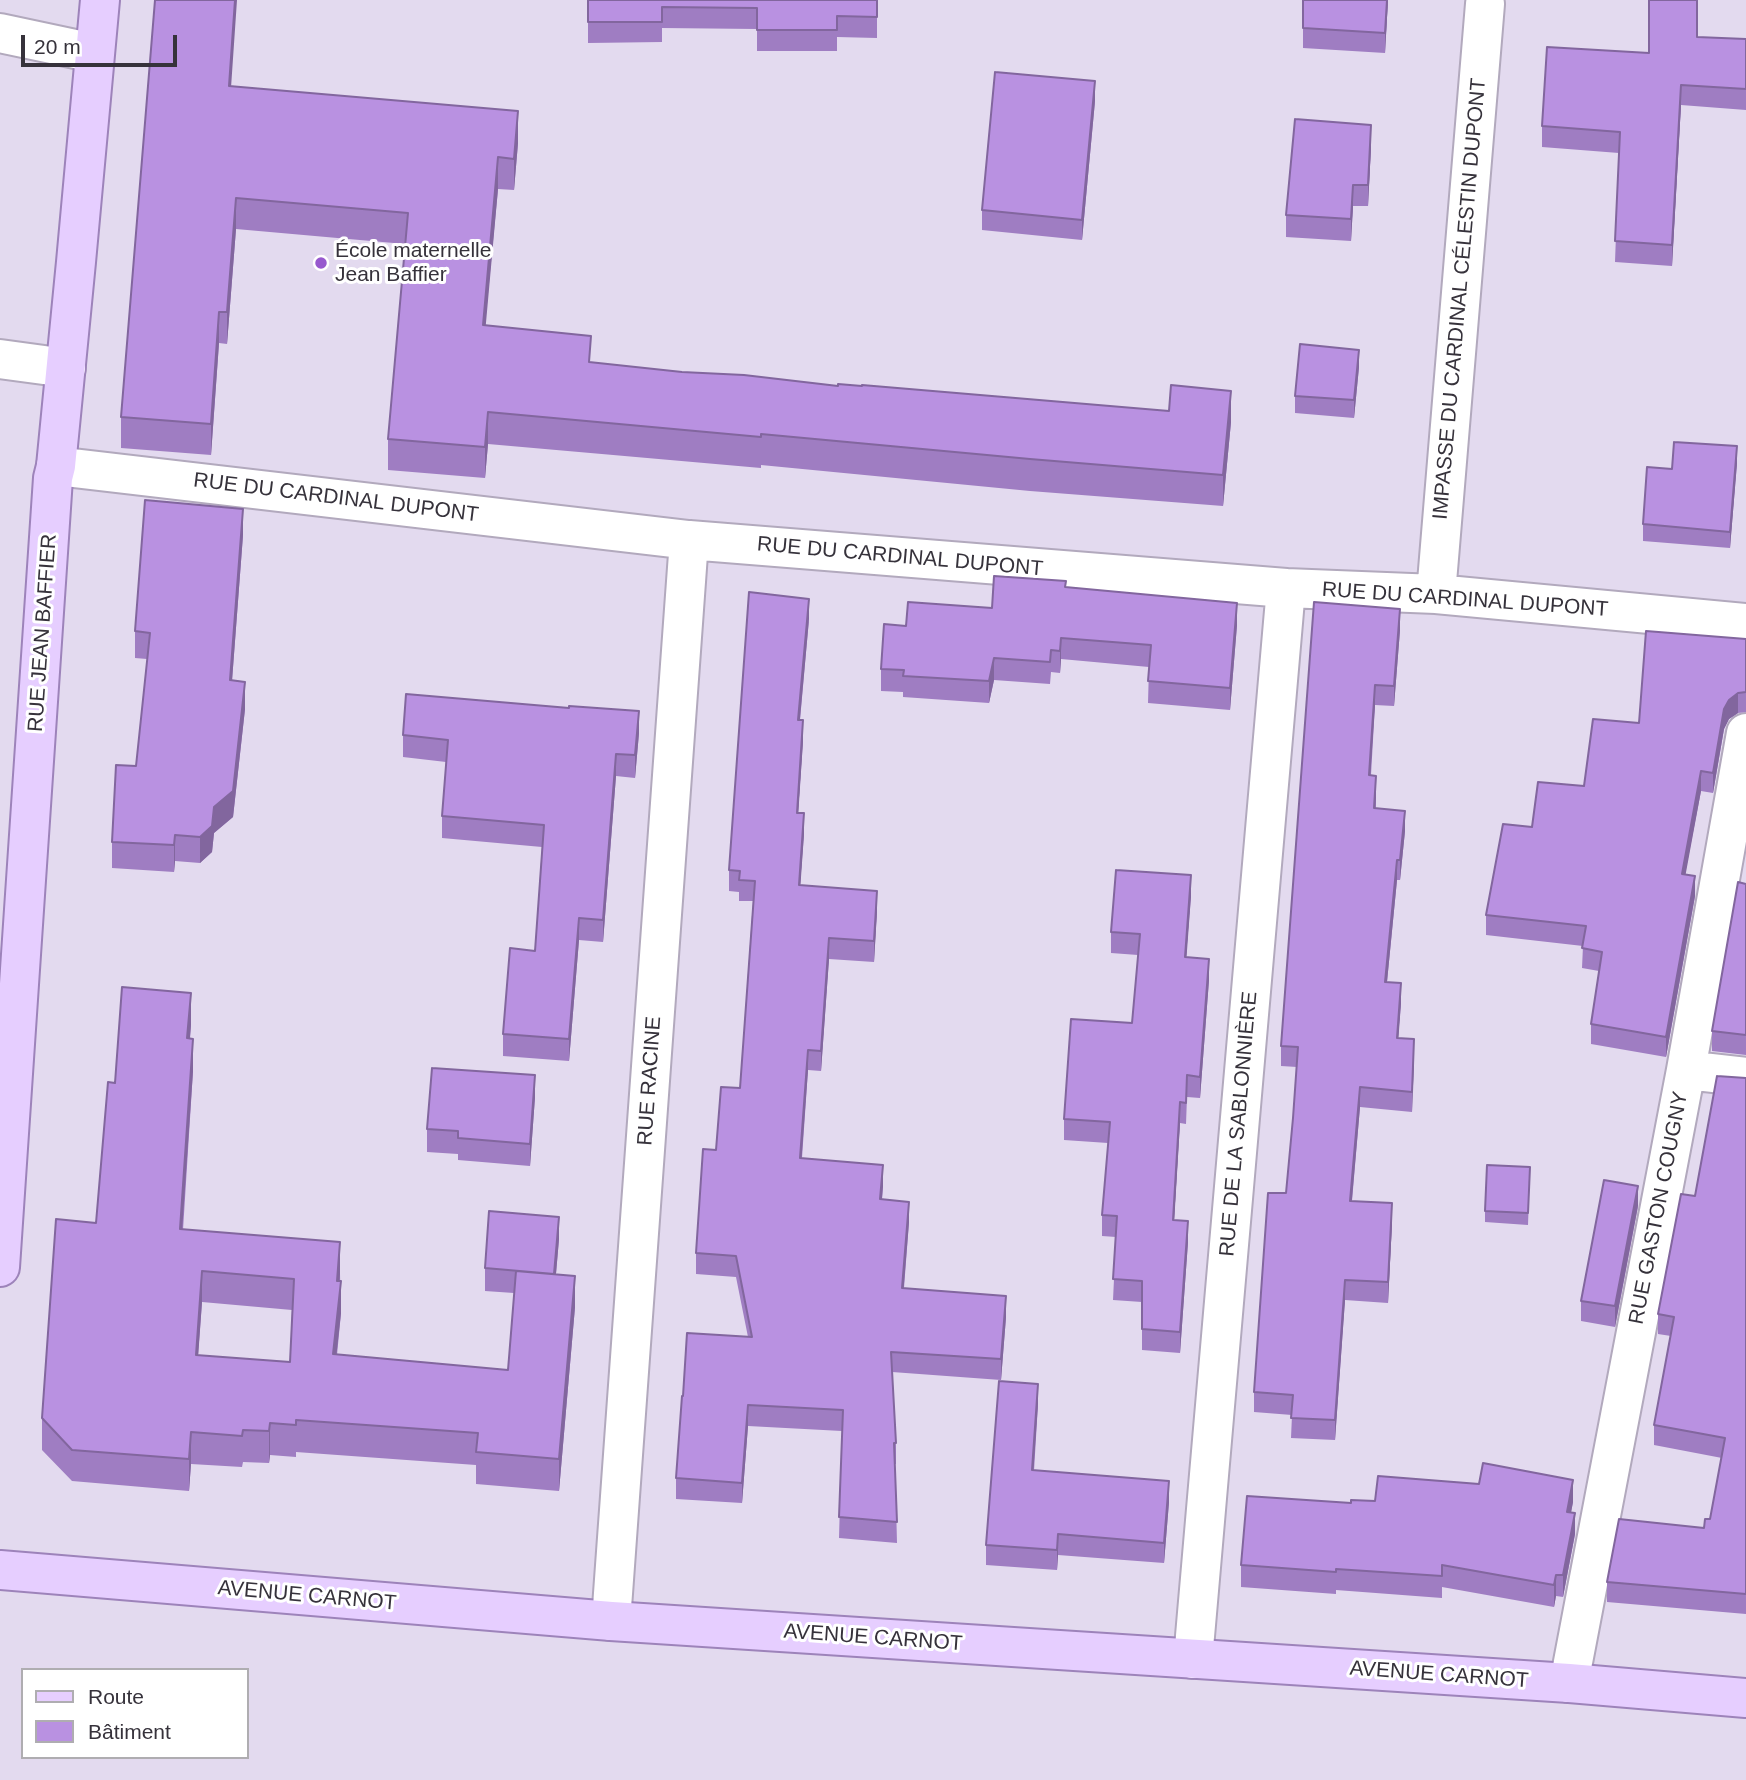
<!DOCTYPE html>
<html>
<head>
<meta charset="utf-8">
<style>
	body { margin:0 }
	#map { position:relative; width:1746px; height:1780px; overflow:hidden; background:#e3daef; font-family:Helvetica,sans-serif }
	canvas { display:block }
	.legend { position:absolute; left:21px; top:1668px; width:228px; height:91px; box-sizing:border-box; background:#fff; border:2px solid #afadb1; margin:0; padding:9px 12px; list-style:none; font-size:21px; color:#36323b }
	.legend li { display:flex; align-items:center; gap:14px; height:35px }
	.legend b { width:35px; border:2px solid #afadb1 }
	.scale { position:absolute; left:21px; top:35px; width:156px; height:32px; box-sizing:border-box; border:4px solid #36323b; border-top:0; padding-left:9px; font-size:21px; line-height:24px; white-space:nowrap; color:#36323b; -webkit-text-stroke:5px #fff; paint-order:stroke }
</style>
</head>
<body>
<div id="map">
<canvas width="1746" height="1780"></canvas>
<ul class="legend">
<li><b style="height:9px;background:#e6ceff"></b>Route</li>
<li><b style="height:19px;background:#b991e1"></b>Bâtiment</li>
</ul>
<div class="scale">20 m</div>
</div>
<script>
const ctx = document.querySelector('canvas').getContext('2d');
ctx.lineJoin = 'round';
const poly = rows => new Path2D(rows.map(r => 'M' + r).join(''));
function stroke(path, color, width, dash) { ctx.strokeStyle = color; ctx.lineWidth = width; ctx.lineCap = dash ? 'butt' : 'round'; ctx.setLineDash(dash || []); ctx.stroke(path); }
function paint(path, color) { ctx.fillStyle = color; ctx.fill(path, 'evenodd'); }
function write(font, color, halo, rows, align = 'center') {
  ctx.font = font + ' Helvetica,sans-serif'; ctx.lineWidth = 6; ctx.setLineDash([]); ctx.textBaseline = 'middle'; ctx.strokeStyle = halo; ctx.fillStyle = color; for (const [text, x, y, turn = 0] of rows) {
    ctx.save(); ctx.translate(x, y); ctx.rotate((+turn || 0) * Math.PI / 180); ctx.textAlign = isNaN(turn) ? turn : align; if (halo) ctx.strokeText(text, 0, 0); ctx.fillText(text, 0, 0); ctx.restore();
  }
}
const minor = poly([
	[0,33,94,53],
	[0,359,66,368],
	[56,466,689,540,1286,588,1436,594,1746,623],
	[1436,594,1485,4],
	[1686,1070,1746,1077],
	[611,1621,689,540],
	[1193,1659,1286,588],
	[1569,1683,1686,1070,1746,733]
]);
const major = poly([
	[0,1267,53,478,56,466,76,262,100,0],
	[0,1570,611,1621,1569,1683,1746,1698]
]);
const wall = poly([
	[588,0,877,0,877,38,837,37,837,51,757,51,757,29,662,28,662,42,588,43],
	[1303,0,1388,0,1385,53,1303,48],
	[1697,37,1746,39,1746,110,1681,105,1672,266,1615,262,1619,153,1542,147,1542,126,1649,53],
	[231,86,518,143,514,190,498,189,485,325,591,362,682,372,1231,422,1223,506,1030,491,761,465,761,468,488,444,485,478,388,470,388,439,405,244,236,229,227,344,219,343,211,455,121,448,121,417],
	[1095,101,1082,240,982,230,982,210],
	[1371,147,1368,206,1353,206,1351,241,1286,237,1286,215],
	[1359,367,1354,418,1295,413,1295,396],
	[1737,463,1730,548,1643,541,1643,524,1672,469],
	[243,535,232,681,245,709,233,817,214,833,212,852,200,863,175,861,174,872,112,868,112,842,136,766,147,659,135,658,135,631],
	[1066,587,1237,625,1230,710,1148,703,1149,667,1061,659,1060,673,1051,672,1050,684,994,680,989,703,903,697,903,692,881,691,881,669,906,626,992,608],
	[1314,602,1400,630,1394,706,1375,705,1371,775,1376,796,1376,808,1405,831,1400,880,1397,880,1387,982,1401,1003,1398,1038,1414,1059,1412,1112,1360,1107,1352,1201,1392,1223,1388,1303,1345,1300,1335,1440,1291,1438,1292,1415,1254,1412,1254,1392,1286,1193,1293,1118,1297,1067,1281,1066,1281,1046],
	[809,619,800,720,803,741,798,813,804,834,800,885,877,911,874,962,829,959,821,1071,808,1070,802,1158,883,1186,882,1200,909,1222,904,1288,1006,1317,1001,1380,892,1372,896,1443,896,1464,895,1464,897,1543,839,1538,842,1431,748,1426,742,1503,676,1499,676,1478,683,1396,748,1337,736,1277,696,1274,696,1253,716,1150,740,1088,753,901,739,901,739,892,729,891,729,870],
	[1746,639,1746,712,1738,713,1729,719,1724,729,1713,793,1701,791,1685,874,1695,896,1666,1057,1591,1044,1591,1024,1599,971,1582,968,1583,946,1486,935,1486,915,1532,827,1584,786,1639,723],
	[639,733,635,778,616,776,603,942,579,940,569,1061,503,1056,503,1034,535,951,542,847,442,838,442,816,446,762,403,757,403,735],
	[1746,884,1746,1055,1712,1051,1712,1031],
	[1191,896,1186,957,1209,980,1200,1098,1187,1097,1186,1124,1180,1123,1174,1220,1188,1242,1180,1353,1142,1350,1142,1302,1113,1300,1116,1237,1102,1236,1102,1215,1108,1143,1064,1140,1064,1119,1132,1023,1138,955,1111,953,1111,932],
	[191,1025,190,1039,193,1071,183,1230,340,1274,341,1313,337,1355,508,1370,514,1293,485,1291,485,1268,559,1239,556,1274,575,1307,559,1491,476,1484,476,1465,296,1452,296,1457,270,1455,269,1463,243,1462,242,1467,191,1464,189,1491,72,1481,42,1450,42,1418,96,1223,115,1083],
	[202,1302,292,1310,290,1362,198,1355],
	[1746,1078,1746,1614,1607,1602,1607,1582,1704,1528,1710,1519,1722,1458,1654,1445,1654,1425,1671,1336,1658,1334,1658,1314,1695,1196,1743,1079],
	[535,1097,530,1166,458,1160,458,1154,427,1152,427,1129],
	[1530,1167,1528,1225,1485,1222,1485,1211],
	[1638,1206,1615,1327,1581,1321,1581,1301],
	[1038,1404,1034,1471,1169,1502,1164,1563,1058,1555,1057,1570,986,1565,986,1545],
	[1375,1501,1573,1502,1571,1512,1575,1534,1563,1597,1556,1596,1554,1607,1442,1587,1442,1598,1336,1590,1336,1594,1241,1587,1241,1565,1351,1503]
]);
const shadedWall = poly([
	[235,0,237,0,229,117,229,86],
	[1387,0,1388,0,1385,53,1385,33],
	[1095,81,1095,101,1082,240,1082,220],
	[1681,85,1681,105,1672,266,1672,245],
	[518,111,518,143,514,190,514,159],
	[1371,125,1371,147,1368,206,1368,185],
	[498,157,498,189,483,356,483,325],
	[1353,185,1353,206,1351,241,1351,219],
	[236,198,236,229,227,344,227,312],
	[219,312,219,343,211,455,211,424],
	[1359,350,1359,367,1354,418,1354,400],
	[1231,391,1231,422,1223,506,1223,475],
	[488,412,488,444,485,478,485,447],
	[1737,446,1737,463,1730,548,1730,532],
	[243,509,243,535,230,707,230,680],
	[809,599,809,619,798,740,798,720],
	[1237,603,1237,625,1230,710,1230,688],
	[1400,609,1400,630,1394,706,1394,686],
	[1061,638,1061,659,1060,673,1060,651],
	[994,658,994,680,989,703,989,681],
	[245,682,245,709,233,817,214,833,212,852,200,863,200,837,214,807],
	[1375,685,1375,705,1369,795,1369,775],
	[1738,693,1738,713,1729,719,1724,729,1713,793,1713,773,1724,709,1729,700],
	[639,711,639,733,635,778,635,755],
	[803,720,803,741,797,833,797,813],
	[616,754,616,776,603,942,603,920],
	[1701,771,1701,791,1682,894,1682,874],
	[1376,776,1376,796,1374,828,1374,808],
	[1405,811,1405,831,1400,880,1400,860],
	[804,813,804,834,799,906,799,885],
	[175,835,175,861,174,872,174,845],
	[1397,860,1397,880,1385,1002,1385,982],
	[1191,875,1191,896,1185,978,1185,957],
	[1695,876,1695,896,1666,1057,1666,1037],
	[877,891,877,911,874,962,874,941],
	[579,918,579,940,569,1061,569,1039],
	[829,938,829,959,821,1071,821,1051],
	[1209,959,1209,980,1200,1098,1200,1077],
	[1401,983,1401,1003,1397,1058,1397,1038],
	[191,993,191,1025,187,1070,187,1038],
	[193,1039,193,1071,180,1261,180,1229],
	[1414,1039,1414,1059,1412,1112,1412,1092],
	[808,1050,808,1070,800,1179,800,1158],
	[535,1075,535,1097,530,1166,530,1144],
	[1360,1087,1360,1107,1350,1221,1350,1201],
	[1180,1102,1180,1123,1173,1241,1173,1220],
	[883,1165,883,1186,880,1220,880,1199],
	[1638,1186,1638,1206,1615,1327,1615,1306],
	[909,1202,909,1222,902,1308,902,1288],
	[1392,1203,1392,1223,1388,1303,1388,1282],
	[559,1217,559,1239,554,1296,554,1274],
	[1188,1221,1188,1242,1180,1353,1180,1332],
	[340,1242,340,1274,337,1313,337,1281],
	[202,1271,202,1302,196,1386,196,1355],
	[575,1276,575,1307,559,1491,559,1459],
	[1345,1280,1345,1300,1335,1440,1335,1420],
	[341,1281,341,1313,333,1386,333,1354],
	[1006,1296,1006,1317,1001,1380,1001,1359],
	[1038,1384,1038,1404,1032,1491,1032,1470],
	[748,1405,748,1426,742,1503,742,1483],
	[270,1423,270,1455,269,1463,269,1431],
	[191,1432,191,1464,189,1491,189,1459],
	[1573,1480,1573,1502,1567,1534,1567,1512],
	[1169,1481,1169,1502,1164,1563,1164,1543],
	[1575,1513,1575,1534,1563,1597,1563,1575],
	[1058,1534,1058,1555,1057,1570,1057,1550],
	[1556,1575,1556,1596,1554,1607,1554,1585]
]);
const building = poly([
	[155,0,235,0,229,86,518,111,514,159,498,157,483,325,591,336,589,362,682,372,744,375,838,386,838,384,862,386,862,385,1169,411,1171,385,1231,391,1223,475,1030,459,761,434,761,437,488,412,485,447,388,439,408,213,236,198,227,312,219,312,211,424,121,417,155,0],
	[588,0,877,0,877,17,837,16,837,30,757,30,757,8,662,7,662,22,588,22,588,0],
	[1303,0,1387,0,1385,33,1303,28,1303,0],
	[1649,0,1697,0,1697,37,1746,39,1746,89,1681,85,1672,245,1615,241,1620,132,1542,126,1547,47,1649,53,1649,0],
	[995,72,1095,81,1082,220,982,210,995,72],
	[1295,119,1371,125,1368,185,1353,185,1351,219,1286,215,1295,119],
	[1300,344,1359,350,1354,400,1295,396,1300,344],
	[1674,442,1737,446,1730,532,1643,524,1647,467,1672,469,1674,442],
	[145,500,243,509,230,680,245,682,233,791,214,807,212,826,200,837,175,835,174,845,112,842,116,765,136,766,150,633,135,631,145,500],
	[994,576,1066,581,1065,587,1237,603,1230,688,1148,681,1151,645,1061,638,1060,651,1051,650,1050,662,994,658,989,681,903,676,904,670,881,669,884,624,906,626,908,602,992,608,994,576],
	[749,592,809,599,798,720,803,720,797,813,804,813,799,885,877,891,874,941,829,938,821,1051,808,1050,800,1158,883,1165,880,1199,909,1202,902,1288,1006,1296,1001,1359,891,1352,896,1443,894,1443,897,1522,839,1517,843,1410,748,1405,742,1483,676,1478,682,1396,683,1396,687,1333,752,1337,736,1256,696,1253,703,1149,716,1150,721,1087,740,1088,755,881,739,880,740,871,729,870,749,592],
	[1314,602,1400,609,1394,686,1375,685,1369,775,1376,776,1374,808,1405,811,1400,860,1397,860,1385,982,1401,983,1397,1038,1414,1039,1412,1092,1360,1087,1350,1201,1392,1203,1388,1282,1345,1280,1335,1420,1291,1418,1293,1395,1254,1392,1268,1193,1286,1193,1293,1118,1298,1047,1281,1046,1314,602],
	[1646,631,1746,639,1746,692,1738,693,1729,700,1724,709,1713,773,1701,771,1682,874,1695,876,1666,1037,1591,1024,1602,952,1582,948,1586,926,1486,915,1503,824,1532,827,1538,782,1584,786,1593,719,1639,723,1646,631],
	[406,694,569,708,569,706,639,711,635,755,616,754,603,920,579,918,569,1039,503,1034,510,948,535,951,544,825,442,816,448,740,403,735,406,694],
	[1116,870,1191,875,1185,957,1209,959,1200,1077,1187,1075,1186,1103,1180,1102,1173,1220,1188,1221,1180,1332,1142,1329,1142,1281,1113,1279,1117,1216,1102,1215,1110,1122,1064,1119,1071,1019,1132,1023,1140,934,1111,932,1116,870],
	[1738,882,1746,884,1746,1035,1712,1031,1738,882],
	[122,987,191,993,187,1038,193,1039,180,1229,340,1242,337,1281,341,1281,333,1354,508,1370,516,1271,575,1276,559,1459,476,1452,478,1433,296,1420,296,1425,270,1423,269,1431,243,1430,242,1436,191,1432,189,1459,72,1450,42,1418,56,1219,96,1223,108,1082,115,1083,122,987],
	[202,1271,294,1279,290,1362,196,1355,202,1271],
	[432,1068,535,1075,530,1144,458,1138,458,1131,427,1129,432,1068],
	[1717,1076,1746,1078,1746,1594,1607,1582,1619,1519,1704,1528,1705,1519,1710,1519,1725,1438,1654,1425,1674,1317,1658,1314,1681,1194,1695,1196,1717,1076],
	[1487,1165,1530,1167,1528,1213,1485,1211,1487,1165],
	[1604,1180,1638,1186,1615,1306,1581,1301,1604,1180],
	[489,1211,559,1217,554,1274,485,1268,489,1211],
	[999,1381,1038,1384,1032,1470,1169,1481,1164,1543,1058,1534,1057,1550,986,1545,999,1381],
	[1483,1463,1573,1480,1567,1512,1575,1513,1563,1575,1556,1575,1554,1585,1442,1565,1442,1576,1336,1569,1336,1572,1241,1565,1247,1496,1351,1503,1351,1500,1375,1501,1378,1476,1479,1484,1483,1463]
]);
const markers = [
	[321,263,7,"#9758ce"]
];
const poiNames = [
	["École maternelle",335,251],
	["Jean Baffier",335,275]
];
const streetNames = [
	["IMPASSE DU CARDINAL CÉLESTIN DUPONT",1460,299,-85],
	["RUE DU CARDINAL DUPONT",336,498,7],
	["RUE DU CARDINAL DUPONT",900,557,5],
	["RUE DU CARDINAL DUPONT",1465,600,4],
	["RUE JEAN BAFFIER",43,633,-86],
	["RUE RACINE",650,1081,-86],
	["RUE DE LA SABLONNIÈRE",1239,1124,-85],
	["RUE GASTON COUGNY",1659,1208,-79],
	["AVENUE CARNOT",307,1596,5],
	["AVENUE CARNOT",873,1638,4],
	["AVENUE CARNOT",1439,1675,4]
];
stroke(minor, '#b2a9bd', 42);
stroke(major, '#9d83ba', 42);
stroke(minor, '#fff', 38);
stroke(major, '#e6ceff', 38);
paint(wall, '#9f7dc2');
paint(shadedWall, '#82669e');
paint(building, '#b991e1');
stroke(building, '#82669e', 2);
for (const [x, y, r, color] of markers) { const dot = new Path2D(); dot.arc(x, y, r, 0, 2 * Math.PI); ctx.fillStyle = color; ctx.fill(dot); stroke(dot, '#fff', 2.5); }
write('21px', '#36323b', '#fff', poiNames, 'left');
write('21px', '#36323b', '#fff', streetNames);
</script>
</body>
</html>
